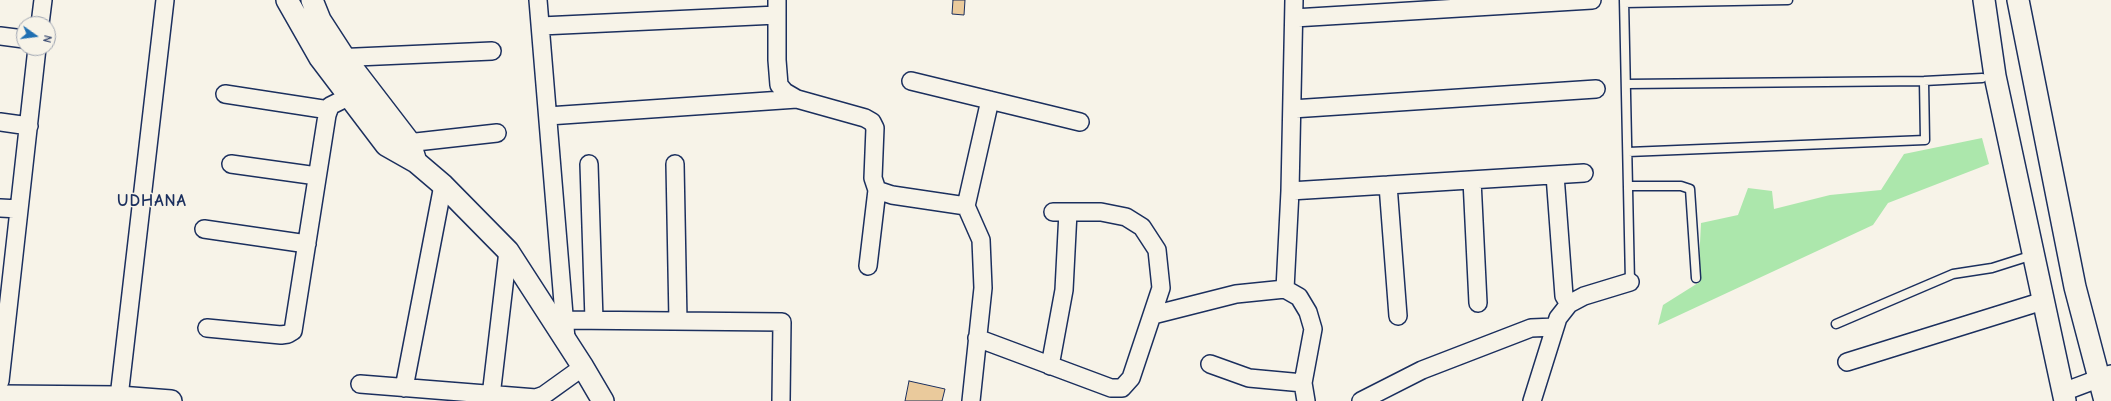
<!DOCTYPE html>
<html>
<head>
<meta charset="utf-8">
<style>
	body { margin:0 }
	#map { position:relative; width:2111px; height:401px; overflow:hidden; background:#f7f3e8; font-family:"Comic Neue",sans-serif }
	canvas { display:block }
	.north { position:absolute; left:16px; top:16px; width:40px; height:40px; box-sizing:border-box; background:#f7f3e8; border:1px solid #9fa5b1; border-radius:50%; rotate:104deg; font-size:11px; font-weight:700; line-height:16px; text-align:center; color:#1b2f5e }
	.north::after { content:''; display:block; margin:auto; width:14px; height:18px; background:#1f6fb2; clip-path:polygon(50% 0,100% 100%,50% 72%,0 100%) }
</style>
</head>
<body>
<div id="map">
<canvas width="2111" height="401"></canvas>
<div class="north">N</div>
</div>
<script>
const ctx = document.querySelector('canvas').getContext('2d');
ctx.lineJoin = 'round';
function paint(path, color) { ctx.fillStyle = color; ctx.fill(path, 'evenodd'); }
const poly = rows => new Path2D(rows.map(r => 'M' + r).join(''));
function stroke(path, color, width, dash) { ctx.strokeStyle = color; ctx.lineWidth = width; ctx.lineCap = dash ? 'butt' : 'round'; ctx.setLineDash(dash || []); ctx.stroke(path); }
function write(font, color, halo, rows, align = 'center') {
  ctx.font = font + ' "Comic Neue",sans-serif'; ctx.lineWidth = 3; ctx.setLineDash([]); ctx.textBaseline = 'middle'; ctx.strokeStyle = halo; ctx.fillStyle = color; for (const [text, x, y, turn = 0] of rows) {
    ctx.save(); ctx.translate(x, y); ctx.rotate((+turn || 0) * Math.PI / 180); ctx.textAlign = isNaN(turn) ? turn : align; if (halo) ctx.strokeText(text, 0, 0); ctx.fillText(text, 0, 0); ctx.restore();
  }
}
const green = poly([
	[1982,138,1989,164,1888,203,1873,225,1658,325,1663,305,1698,283,1701,223,1738,215,1748,188,1772,191,1774,209,1830,195,1881,190,1904,154]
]);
const building = poly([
	[953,0,965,0,964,15,952,14,953,0],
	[909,381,945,389,942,401,905,401,909,381]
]);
const service = poly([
	[1624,0,1630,282],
	[1624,3,1788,0],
	[1627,84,1924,81,1982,78],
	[1628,152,1925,140,1924,81],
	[1629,186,1681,186,1690,189,1696,278],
	[1836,324,1953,274,1992,268,2033,255]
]);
const minor = poly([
	[538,0,566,339],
	[777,0,777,60,779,85,785,92,797,99,865,118,872,122,875,128,873,178,877,190,868,266],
	[1294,18,1592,0],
	[40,24,43,0],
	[541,26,777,15],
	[0,36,24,39],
	[334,58,492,51],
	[911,81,1080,122],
	[225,94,329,110],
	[1292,109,1596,89],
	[548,116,797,99],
	[0,122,29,126],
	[398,144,497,133],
	[231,164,317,176],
	[589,164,594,320],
	[675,164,678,321],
	[1555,175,1564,296,1569,304],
	[1472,180,1478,303],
	[1388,185,1398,316],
	[877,190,892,195,966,206],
	[1290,191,1584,173],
	[0,208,19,209],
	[204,229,307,244],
	[1285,289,1290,191,1294,0],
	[1153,315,1236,294,1285,289,1299,297,1308,312,1313,329,1303,383,1306,401],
	[564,320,782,322,781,401],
	[207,328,281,335,288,334,293,331,327,115,330,106,348,97],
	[977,338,1111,388,1122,388,1131,378,1161,288,1157,250,1142,227,1126,217,1101,212,1053,212],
	[1847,362,2043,301],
	[1210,364,1249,378,1303,383],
	[1050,366,1064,290,1068,212],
	[0,381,37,48],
	[360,384,536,398,544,395,583,367],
	[404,388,443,185],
	[2063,392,2111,374],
	[491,396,508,251],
	[119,397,165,0],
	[971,401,983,288,981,240,966,206,990,100],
	[1361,401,1422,370,1531,328,1555,327],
	[1532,401,1558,318,1569,304,1584,296,1630,282]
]);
const tertiary = poly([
	[287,0,320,58,386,145,416,162,443,185,508,251,583,367,603,401],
	[312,0,320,20,344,57,410,143,416,162],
	[1984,0,1995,76,2065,401],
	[2018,0,2075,287,2105,401],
	[0,396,119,397,171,401]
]);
const districtNames = [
	["UDHANA",152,201]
];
paint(green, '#ace7ac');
paint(building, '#eaca9c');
stroke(building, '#1b2f5e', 1);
stroke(service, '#1b2f5e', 11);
stroke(minor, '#1b2f5e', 20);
stroke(tertiary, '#1b2f5e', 24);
stroke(service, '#f7f3e8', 8);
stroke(minor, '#f7f3e8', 17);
stroke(tertiary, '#f7f3e8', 21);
ctx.letterSpacing = '1px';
write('bold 17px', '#1b2f5e', '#f7f3e8', districtNames);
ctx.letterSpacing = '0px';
</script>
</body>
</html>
